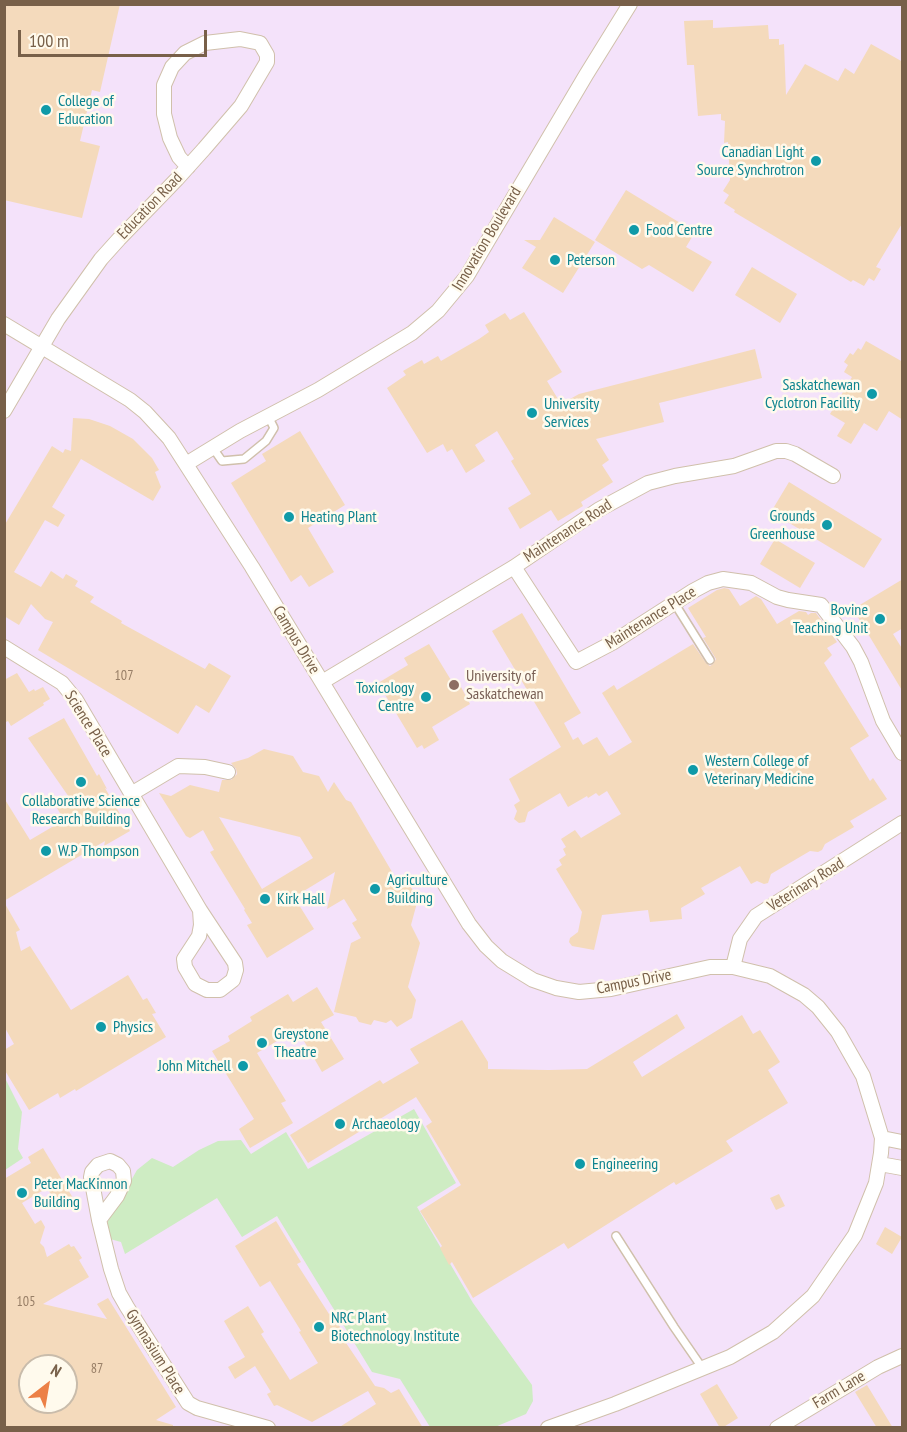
<!DOCTYPE html>
<html>
<head>
<meta charset="utf-8">
<style>
	body { margin:0 }
	#map { position:relative; width:907px; height:1432px; overflow:hidden; background:#fdf7e6; font-family:"PT Sans Narrow",sans-serif }
	canvas { display:block }
	.frame { position:absolute; inset:0; border:6px solid #786049; pointer-events:none }
	.north { position:absolute; left:18px; top:1354px; width:60px; height:60px; box-sizing:border-box; background:#fffaed; border:2px solid #c9bcab; border-radius:50%; rotate:31deg; font-size:16px; font-weight:700; line-height:24px; text-align:center; color:#786049 }
	.north::after { content:''; display:block; margin:auto; width:21px; height:27px; background:#ec8046; clip-path:polygon(50% 0,100% 100%,50% 72%,0 100%) }
	.scale { position:absolute; left:18px; top:30px; width:189px; height:27px; box-sizing:border-box; border:3px solid #786049; border-top:0; padding-left:8px; font-size:18px; line-height:21px; white-space:nowrap; color:#786049; -webkit-text-stroke:4px #fffaed; paint-order:stroke }
</style>
</head>
<body>
<div id="map">
<canvas width="907" height="1432"></canvas>
<div class="frame"></div>
<div class="north">N</div>
<div class="scale">100 m</div>
</div>
<script>
const ctx = document.querySelector('canvas').getContext('2d');
ctx.lineJoin = 'round';
function paint(path, color) { ctx.fillStyle = color; ctx.fill(path, 'evenodd'); }
const poly = rows => new Path2D(rows.map(r => 'M' + r).join(''));
function stroke(path, color, width, dash) { ctx.strokeStyle = color; ctx.lineWidth = width; ctx.lineCap = dash ? 'butt' : 'round'; ctx.setLineDash(dash || []); ctx.stroke(path); }
function write(font, color, halo, rows, align = 'center') {
  ctx.font = font + ' "PT Sans Narrow",sans-serif'; ctx.lineWidth = 5; ctx.setLineDash([]); ctx.textBaseline = 'middle'; ctx.strokeStyle = halo; ctx.fillStyle = color; for (const [text, x, y, turn = 0] of rows) {
    ctx.save(); ctx.translate(x, y); ctx.rotate((+turn || 0) * Math.PI / 180); ctx.textAlign = isNaN(turn) ? turn : align; if (halo) ctx.strokeText(text, 0, 0); ctx.fillText(text, 0, 0); ctx.restore();
  }
}
const education = poly([
	[5,5,902,5,902,1427,5,1428],
	[30,1366,66,1366,66,1402,30,1402]
]);
const green = poly([
	[5,1078,22,1112,18,1149,23,1158,5,1170],
	[414,1109,456,1183,417,1207,473,1303,532,1385,533,1401,526,1414,495,1427,430,1427,400,1379,372,1372,277,1216,242,1237,217,1198,125,1254,121,1242,110,1239,107,1223,137,1170,152,1158,173,1167,199,1150,218,1141,241,1140,251,1154,286,1132,308,1169]
]);
const building = poly([
	[4,4,120,4,100,92,92,90,80,141,100,146,82,218,4,200],
	[713,20,713,28,768,25,769,39,779,39,779,45,784,44,786,95,805,64,838,81,845,68,854,74,871,44,903,62,903,222,876,267,881,269,874,281,869,278,864,286,853,280,851,282,734,212,735,210,724,203,729,195,723,191,730,180,728,142,724,143,725,121,721,120,721,114,698,116,694,65,687,65,684,21],
	[626,190,695,232,686,247,712,262,693,292,649,265,642,269,595,240],
	[554,217,595,242,563,293,522,268,536,247,524,240,540,240],
	[752,267,797,294,780,323,735,295],
	[524,312,562,372,547,381,561,404,579,394,755,349,762,378,659,403,664,422,596,439,609,460,602,465,613,482,581,502,583,506,558,521,551,510,520,529,508,508,531,494,511,461,514,459,497,431,475,445,485,461,466,473,452,449,447,452,443,444,427,453,387,388,406,375,403,371,422,360,424,364,438,356,441,361,479,339,489,332,485,325,505,313,510,320],
	[866,341,903,362,903,420,889,411,877,431,864,423,851,444,837,436,845,423,830,414,852,377,844,372,848,365,844,362,850,353,853,355,858,348,861,350],
	[73,418,89,419,110,426,133,439,152,458,159,470,155,472,161,487,153,501,81,459,52,507,65,515,58,527,45,520,14,572,41,587,51,571,63,579,66,574,78,581,75,586,94,597,90,602,122,621,121,623,205,669,209,663,231,676,209,713,196,705,178,734,38,650,53,622,45,619,31,604,19,625,4,616,4,526,52,446,63,453,65,449,71,451],
	[300,431,345,505,308,528,334,572,309,587,301,575,291,582,231,483,266,461,262,454],
	[789,482,882,539,864,568,771,512],
	[775,539,815,563,800,588,760,564],
	[903,579,903,628,893,634,903,650,903,692,853,609],
	[724,588,729,589,740,606,756,596,761,599,777,624,799,611,806,612,808,615,811,613,816,613,837,642,827,648,832,655,824,663,869,736,850,748,870,781,873,778,887,799,850,821,854,827,825,844,822,850,818,852,810,851,771,874,768,883,764,884,757,881,751,884,740,866,701,888,705,894,681,908,682,919,650,922,648,910,602,915,594,950,572,946,569,942,570,938,578,932,582,912,556,869,562,865,559,860,566,855,563,849,566,847,561,839,575,830,581,838,621,814,607,791,599,796,596,793,588,798,587,796,568,807,560,793,528,812,525,822,519,823,514,819,517,811,514,805,520,801,509,779,561,747,492,631,522,613,581,713,564,723,573,740,578,737,583,745,597,737,609,756,632,742,602,693,614,685,617,690,693,644,706,663,710,666,713,664,716,659,703,638,706,637,688,608,717,590],
	[429,644,457,690,461,687,470,704,432,727,439,740,424,749,422,745,417,748,378,683,408,665,404,658],
	[17,673,29,692,34,689,35,691,43,687,50,699,43,703,44,705,11,726,8,721,4,723,4,680],
	[64,718,97,776,99,774,107,789,105,788,130,831,104,846,105,841,4,901,4,798,30,840,64,820,57,808,71,800,28,738],
	[264,749,293,756,303,772,319,776,328,792,334,782,346,800,351,802,395,877,405,877,418,899,411,925,420,943,408,987,416,1000,412,1018,397,1027,391,1020,386,1023,374,1020,371,1025,359,1022,356,1017,334,1012,351,943,361,938,352,923,357,920,344,899,327,909,335,872,294,897,314,929,267,958,247,925,252,923,244,910,245,909,210,852,214,850,203,830,190,838,186,836,159,793,171,796,190,785,219,792,222,780,231,780,237,774,236,769,231,763,248,758],
	[219,817,300,837,313,858,262,889],
	[4,902,20,930,16,932,21,951,30,946,71,1010,128,975,143,1000,147,998,156,1013,152,1014,166,1037,76,1091,75,1089,60,1098,58,1093,29,1110,4,1069,4,1050,14,1044,4,1026],
	[317,987,334,1015,321,1022,344,1059,322,1072,297,1029,257,1053,286,1101,281,1103,293,1123,250,1148,239,1129,254,1119,212,1051,230,1041,228,1036,252,1021,250,1017,288,994,293,1002],
	[677,1014,685,1028,633,1062,642,1077,742,1015,753,1034,760,1030,780,1062,768,1070,788,1103,726,1141,733,1151,676,1185,674,1182,568,1249,564,1243,473,1298,452,1262,449,1265,440,1248,442,1246,420,1211,461,1185,426,1126,432,1122,416,1097,308,1163,290,1135,380,1080,383,1084,419,1063,410,1049,462,1020,488,1062,488,1069,549,1070,587,1069],
	[43,1148,73,1198,59,1207,47,1188,22,1203,35,1224,41,1220,45,1227,40,1243,44,1247,47,1257,69,1244,71,1247,74,1246,82,1258,79,1260,89,1277,43,1304,107,1319,97,1304,108,1298,176,1407,156,1420,173,1425,173,1428,4,1428,4,1179,31,1163,28,1157],
	[30,1366,66,1366,66,1402,30,1402],
	[779,1194,785,1206,776,1210,770,1198],
	[276,1221,301,1262,297,1264,329,1314,331,1312,343,1332,340,1334,375,1386,384,1388,391,1393,399,1389,423,1428,338,1428,376,1404,368,1391,312,1422,277,1405,274,1406,267,1394,271,1392,255,1366,235,1379,228,1367,245,1357,224,1321,248,1306,264,1332,261,1334,290,1380,318,1363,299,1332,301,1331,270,1281,260,1287,235,1246],
	[885,1227,902,1237,892,1254,876,1244],
	[717,1384,738,1418,722,1428,720,1428,700,1394],
	[867,1385,893,1428,877,1428,855,1392]
]);
const lane = poly([
	[213,448,222,461,244,459,266,441,274,428,268,416],
	[675,604,710,660],
	[616,1236,674,1327,703,1369]
]);
const street = poly([
	[4,324,130,400,145,412,169,438,252,567,469,924,486,946,502,961,533,980,556,988,579,992,611,989,710,967,733,967,770,976,804,995,818,1007,838,1032,863,1076,882,1138,881,1153,876,1183,855,1235,813,1296,773,1332,730,1357,615,1404,548,1428],
	[4,411,58,319,101,259,119,239,177,179,204,149,241,106,267,62,267,55,260,43,240,39,205,43,185,53,172,67,164,85,164,114,170,138,179,157,188,167],
	[186,464,240,431,318,390,412,333,438,311,467,276,586,75,630,4],
	[514,567,576,662,612,643,693,591,708,583,723,579,751,583,777,597,788,600,821,605,853,647,861,662,883,721,902,753],
	[4,647,62,683,76,700,200,910],
	[322,682,514,567,598,510,648,483,675,476,734,466,776,451,786,451,795,454,833,476],
	[131,794,178,766,205,767,228,772],
	[200,910,235,963,236,970,233,980,220,990,207,990,195,984,185,967,184,959,199,936,201,925,200,910],
	[733,967,740,939,756,916,902,823],
	[882,1138,902,1142],
	[880,1164,902,1168],
	[99,1220,117,1196,124,1181,123,1171,118,1165,110,1161,98,1165,92,1172,91,1177,99,1220,111,1269,119,1293,127,1307,188,1403,197,1408,268,1428],
	[777,1428,878,1367,902,1356]
]);
const markers = [
	[46,110,6,"#0f9aa8"],
	[816,161,6,"#0f9aa8"],
	[634,230,6,"#0f9aa8"],
	[555,260,6,"#0f9aa8"],
	[872,394,6,"#0f9aa8"],
	[532,413,6,"#0f9aa8"],
	[289,517,6,"#0f9aa8"],
	[827,525,6,"#0f9aa8"],
	[880,619,6,"#0f9aa8"],
	[454,685,6,"#8d6e63"],
	[426,697,6,"#0f9aa8"],
	[693,770,6,"#0f9aa8"],
	[81,782,6,"#0f9aa8"],
	[46,851,6,"#0f9aa8"],
	[375,889,6,"#0f9aa8"],
	[265,899,6,"#0f9aa8"],
	[101,1027,6,"#0f9aa8"],
	[262,1043,6,"#0f9aa8"],
	[243,1066,6,"#0f9aa8"],
	[340,1124,6,"#0f9aa8"],
	[580,1164,6,"#0f9aa8"],
	[22,1193,6,"#0f9aa8"],
	[319,1327,6,"#0f9aa8"]
];
const numberNames = [
	["107",124,676],
	["105",26,1302],
	["87",97,1369]
];
const cultureNames = [
	["College of",58,101],
	["Education",58,119],
	["Canadian Light",804,152,"right"],
	["Source Synchrotron",804,170,"right"],
	["Food Centre",646,230],
	["Peterson",567,260],
	["Saskatchewan",860,385,"right"],
	["Cyclotron Facility",860,403,"right"],
	["University",544,404],
	["Services",544,422],
	["Grounds",815,516,"right"],
	["Greenhouse",815,534,"right"],
	["Heating Plant",301,517],
	["Bovine",868,610,"right"],
	["Teaching Unit",868,628,"right"],
	["Toxicology",414,688,"right"],
	["Centre",414,706,"right"],
	["Western College of",705,761],
	["Veterinary Medicine",705,779],
	["Collaborative Science",81,801,"center"],
	["Research Building",81,819,"center"],
	["W.P Thompson",58,851],
	["Agriculture",387,880],
	["Building",387,898],
	["Kirk Hall",277,899],
	["Physics",113,1027],
	["Greystone",274,1034],
	["Theatre",274,1052],
	["John Mitchell",231,1066,"right"],
	["Archaeology",352,1124],
	["Engineering",592,1164],
	["Peter MacKinnon",34,1184],
	["Building",34,1202],
	["NRC Plant",331,1318],
	["Biotechnology Institute",331,1336]
];
const streetNames = [
	["Education Road",150,206,-46],
	["Innovation Boulevard",487,239,-59],
	["Maintenance Road",568,531,-33],
	["Maintenance Place",651,618,-32],
	["Campus Drive",296,640,59],
	["Science Place",88,724,58],
	["Veterinary Road",806,885,-32],
	["Campus Drive",634,982,-11],
	["Gymnasium Place",155,1352,58],
	["Farm Lane",839,1390,-31]
];
const educationNames = [
	["University of",466,676],
	["Saskatchewan",466,694]
];
paint(education, '#f4e2fa');
paint(green, '#ceecc3');
paint(building, '#f4dabc');
stroke(lane, '#d0c0ab', 10);
stroke(street, '#d0c0ab', 16);
stroke(lane, '#fff', 7);
stroke(street, '#fff', 14);
for (const [x, y, r, color] of markers) { const dot = new Path2D(); dot.arc(x, y, r, 0, 2 * Math.PI); ctx.fillStyle = color; ctx.fill(dot); stroke(dot, '#fffaed', 2); }
write('14px', '#977e66', null, numberNames);
write('16px', '#0d838f', '#fffaed', cultureNames, 'left');
write('16px', '#786049', '#fffaed', streetNames);
write('16px', '#785e54', '#fffaed', educationNames, 'left');
</script>
</body>
</html>
